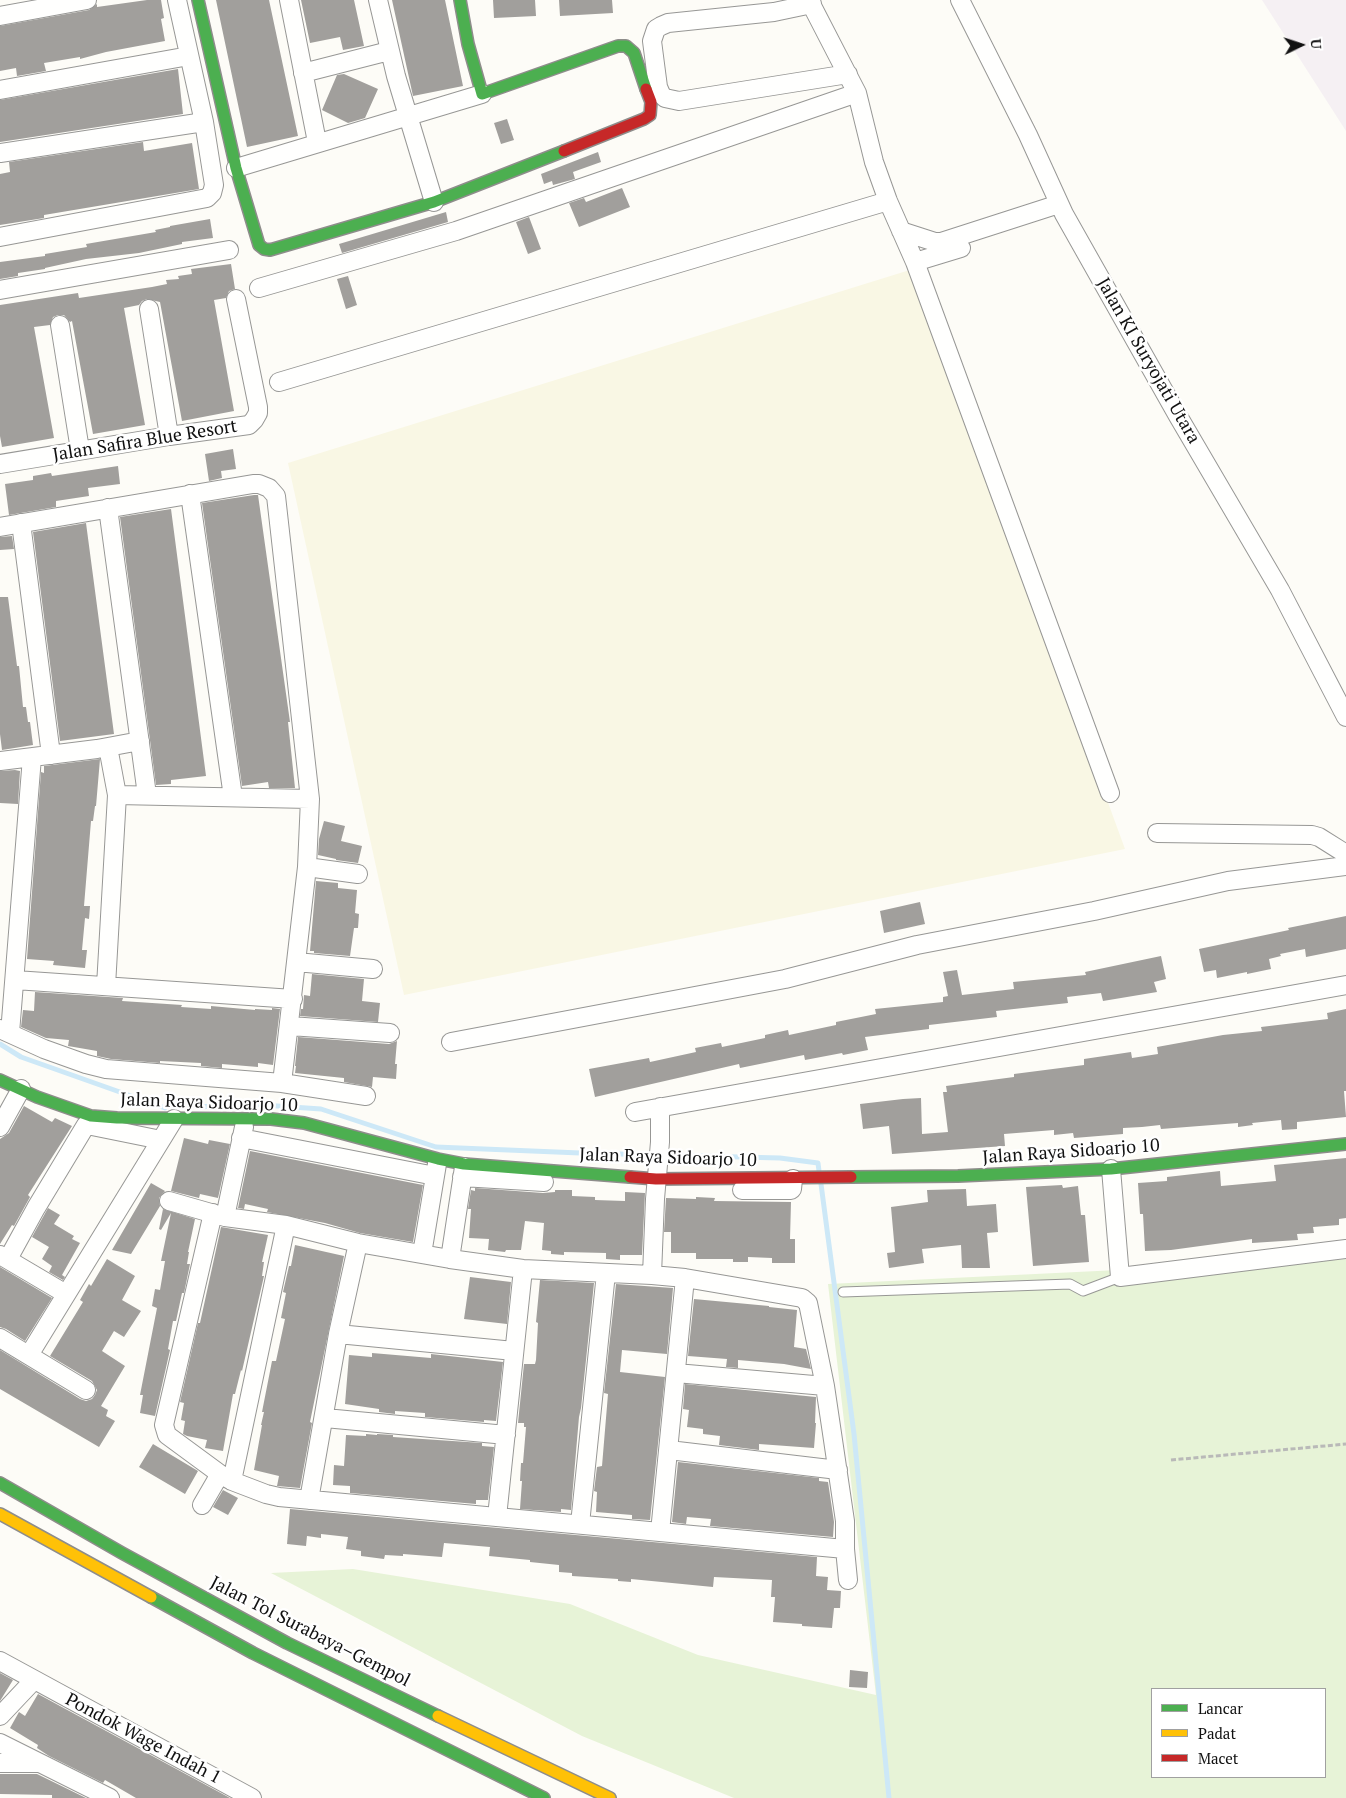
<!DOCTYPE html>
<html>
<head>
<meta charset="utf-8">
<style>
	body { margin:0 }
	#map { position:relative; width:1346px; height:1798px; overflow:hidden; background:#fdfcf7; font-family:"PT Serif",serif }
	canvas { display:block }
	.legend { position:absolute; left:1151px; top:1688px; width:175px; height:90px; box-sizing:border-box; background:#fff; border:1px solid #a0a0a0; margin:0; padding:6px 9px; list-style:none; font-size:15px; color:#111 }
	.legend li { display:flex; align-items:center; gap:10px; height:25px }
	.legend b { width:25px; border:1px solid #a0a0a0 }
	.north { position:absolute; left:1276px; top:20px; width:50px; height:50px; -webkit-text-stroke:4px #fff; paint-order:stroke; rotate:86deg; font-size:14px; font-weight:700; line-height:20px; text-align:center; color:#111 }
	.north::after { content:''; display:block; margin:auto; width:18px; height:22px; background:#111; clip-path:polygon(50% 0,100% 100%,50% 72%,0 100%) }
</style>
</head>
<body>
<div id="map">
<canvas width="1346" height="1798"></canvas>
<ul class="legend">
<li><b style="height:6px;background:#4caf50"></b>Lancar</li>
<li><b style="height:6px;background:#ffc107"></b>Padat</li>
<li><b style="height:6px;background:#c62828"></b>Macet</li>
</ul>
<div class="north">U</div>
</div>
<script>
const ctx = document.querySelector('canvas').getContext('2d');
ctx.lineJoin = 'round';
function paint(path, color) { ctx.fillStyle = color; ctx.fill(path, 'evenodd'); }
const poly = rows => new Path2D(rows.map(r => 'M' + r).join(''));
function stroke(path, color, width, dash) { ctx.strokeStyle = color; ctx.lineWidth = width; ctx.lineCap = dash ? 'butt' : 'round'; ctx.setLineDash(dash || []); ctx.stroke(path); }
function write(font, color, halo, rows, align = 'center') {
  ctx.font = font + ' "PT Serif",serif'; ctx.lineWidth = 5; ctx.setLineDash([]); ctx.textBaseline = 'middle'; ctx.strokeStyle = halo; ctx.fillStyle = color; for (const [text, x, y, turn = 0] of rows) {
    ctx.save(); ctx.translate(x, y); ctx.rotate((+turn || 0) * Math.PI / 180); ctx.textAlign = isNaN(turn) ? turn : align; if (halo) ctx.strokeText(text, 0, 0); ctx.fillText(text, 0, 0); ctx.restore();
  }
}
const industrial = poly([
	[1262,0,1346,0,1346,131]
]);
const farmland = poly([
	[913,269,1125,849,404,995,288,463]
]);
const green = poly([
	[1346,1259,1346,1798,734,1798,582,1736,271,1573,353,1569,570,1604,698,1655,876,1695,828,1284],
	[1152,1689,1325,1689,1325,1777,1152,1777]
]);
const stream = poly([
	[0,1044,21,1057,165,1108],
	[198,1107,248,1104,321,1109,436,1147,580,1153,780,1158,818,1163,819,1171],
	[821,1184,854,1434,889,1798]
]);
const building = poly([
	[147,0,161,0,164,18,161,19,165,41,106,52,80,59,80,57,44,63,46,71,17,76,16,68,0,71,0,26,89,10,97,4,97,7],
	[216,0,269,0,298,136,247,147],
	[301,0,354,0,364,46,343,50,340,37,310,43],
	[392,0,445,0,463,86,413,96],
	[493,0,535,0,536,16,494,18],
	[559,0,612,0,613,13,560,16],
	[178,69,183,114,0,142,0,100],
	[344,74,378,89,365,118,348,123,322,110,337,75],
	[507,119,514,140,501,144,494,123],
	[143,142,144,151,192,143,199,189,44,215,44,218,0,225,0,174,10,172,9,162],
	[598,152,601,162,573,172,575,179,553,185,552,181,544,184,541,174],
	[622,188,630,207,579,227,569,203,584,198,586,202],
	[446,212,448,222,342,253,339,244],
	[529,217,541,249,528,254,516,222],
	[210,219,213,238,182,242,182,244,139,253,86,259,45,268,45,269,18,273,18,276,0,279,0,262,45,256,45,254,87,247,86,244,156,232,155,230,170,227,170,226],
	[231,264,235,289,229,291,226,298,214,300,234,411,182,421,160,302,147,299,142,301,139,305,124,308,145,425,93,434,72,321,70,322,64,315,58,315,53,317,50,325,34,327,54,438,2,447,0,436,0,305,78,293,79,298,152,287,167,284,166,280,179,279,178,276,192,274,191,269],
	[348,276,357,305,346,309,337,279],
	[233,449,236,469,221,471,222,478,209,481,205,454],
	[118,466,120,484,88,488,89,496,56,501,56,507,9,515,5,484,33,480,33,476,51,473,52,476],
	[254,495,258,495,290,722,288,722,295,788,269,788,268,782,242,786,202,503],
	[171,509,206,776,171,780,171,784,156,785,120,517],
	[86,523,114,734,60,741,33,532],
	[12,536,14,549,0,550,0,537],
	[0,597,8,597,17,666,19,666,23,707,26,707,28,722,30,722,33,745,2,750,0,734],
	[100,759,96,806,95,806,93,821,91,821,84,906,90,906,89,919,85,918,82,950,87,950,85,968,53,965,54,961,27,959,41,772,44,773,44,766],
	[15,770,20,771,18,804,0,803,0,771],
	[324,821,345,826,341,841,362,846,358,863,336,860,336,859,318,855,319,839],
	[316,881,338,883,338,888,357,890,355,913,359,914,358,928,354,928,350,956,314,953,314,951,310,951],
	[920,902,925,924,884,933,880,911],
	[1346,916,1346,949,1306,957,1305,949,1280,954,1281,956,1269,959,1271,969,1247,974,1247,972,1217,978,1216,970,1204,972,1199,949,1289,930,1288,928],
	[1161,956,1166,979,1154,982,1157,992,1103,1001,1101,993,1067,997,1068,1003,996,1011,997,1017,929,1025,929,1029,865,1037,868,1050,843,1055,842,1053,805,1060,804,1055,740,1068,739,1064,595,1097,589,1069,649,1058,650,1062,696,1052,695,1048,721,1043,722,1047,765,1038,765,1035,788,1030,789,1035,836,1025,836,1022,876,1014,875,1009,943,1002,943,997,948,996,943,972,957,970,962,995,1014,989,1013,982,1086,975,1085,972],
	[312,974,364,979,362,1001,380,1003,378,1022,300,1016,301,1009,303,1009,304,995,310,996],
	[35,992,123,998,122,1001,182,1005,181,1007,211,1009,211,1006,255,1010,255,1009,272,1010,272,1008,280,1009,273,1065,258,1063,258,1067,222,1064,222,1068,201,1066,201,1063,160,1061,160,1063,111,1059,97,1056,97,1051,68,1046,69,1040,46,1038,21,1027,23,1010,34,1011],
	[1346,1009,1346,1091,1344,1091,1346,1117,1297,1122,1297,1129,1282,1130,1281,1120,1252,1123,1253,1125,1238,1127,1238,1123,1161,1129,1160,1125,1142,1127,1123,1128,1123,1134,1074,1138,1073,1133,1054,1135,1054,1130,1004,1134,1005,1146,892,1154,889,1126,863,1129,860,1104,903,1099,921,1098,922,1134,948,1132,943,1092,947,1092,946,1086,1014,1077,1014,1074,1084,1065,1084,1059,1111,1055,1131,1052,1132,1058,1158,1054,1157,1047,1223,1035,1262,1031,1261,1027,1328,1019,1327,1013],
	[298,1037,389,1044,397,1041,395,1064,397,1064,396,1079,373,1077,372,1087,344,1082,344,1078,295,1073,296,1066,295,1066],
	[24,1106,52,1122,55,1118,72,1126,28,1195,30,1197,14,1226,12,1225,0,1244,0,1139,9,1133],
	[184,1138,208,1144,209,1140,230,1144,218,1198,200,1194,199,1198,171,1191],
	[250,1151,423,1185,413,1242,360,1233,325,1223,267,1212,268,1209,245,1204,244,1209,238,1208],
	[1346,1158,1346,1218,1339,1219,1339,1225,1313,1227,1314,1233,1297,1234,1298,1240,1252,1243,1252,1239,1171,1250,1145,1251,1143,1214,1140,1214,1138,1183,1167,1181,1167,1177,1220,1171,1221,1186,1276,1181,1274,1165],
	[151,1183,165,1191,159,1198,160,1206,131,1254,112,1250],
	[1062,1185,1063,1188,1078,1186,1081,1215,1085,1215,1089,1262,1033,1266,1026,1187],
	[475,1188,543,1193,555,1192,555,1190,572,1190,572,1196,595,1197,595,1200,625,1201,625,1192,645,1193,642,1255,620,1255,620,1260,606,1259,606,1253,564,1252,564,1255,551,1254,551,1251,542,1250,544,1223,525,1221,521,1250,506,1250,505,1252,488,1250,489,1239,469,1238,471,1209,468,1209,471,1190,475,1191],
	[966,1189,967,1206,996,1204,998,1232,987,1233,990,1268,962,1268,961,1245,922,1249,924,1263,889,1268,887,1253,895,1252,891,1207,928,1202,927,1190],
	[696,1197,715,1198,714,1201,791,1202,790,1239,795,1239,795,1263,772,1263,772,1258,748,1257,748,1262,733,1262,733,1259,696,1259,696,1253,671,1253,671,1232,664,1232,666,1198,696,1199],
	[48,1208,60,1215,54,1224,74,1236,72,1239,80,1243,62,1275,65,1277,63,1280,49,1272,52,1266,42,1259,49,1247,32,1237],
	[163,1209,195,1219,188,1252,189,1252,187,1264,190,1264,184,1293,182,1293,176,1321,173,1321,168,1349,170,1350,155,1416,140,1413,143,1395,140,1395,157,1308,152,1306,155,1289,160,1290,165,1261,161,1261,171,1213,161,1230,159,1229],
	[221,1227,268,1235,262,1262,264,1262,262,1276,264,1276,242,1371,241,1370,235,1394,233,1394,223,1451,205,1448,207,1440,187,1436,183,1434,185,1421,181,1420,184,1403,180,1402,198,1323,200,1323],
	[295,1245,344,1256,310,1422,312,1423,300,1488,277,1486,279,1476,254,1470,262,1425,261,1425,264,1412,262,1412,272,1361,276,1361,285,1319,281,1318,286,1293,283,1292,289,1266,291,1266],
	[107,1259,135,1276,122,1300,141,1311,124,1337,114,1331,102,1351,125,1366,101,1406,108,1410,106,1416,115,1421,99,1447,0,1389,0,1350,80,1399,86,1401,92,1399,95,1395,97,1390,92,1381,50,1356,83,1302,80,1300,89,1284,91,1286],
	[0,1267,52,1298,25,1341,6,1329,0,1327],
	[470,1277,511,1282,507,1324,464,1319],
	[540,1280,594,1283,581,1408,579,1417,571,1510,561,1509,561,1512,520,1509,522,1481,520,1481,521,1463,523,1463,526,1427,524,1427,524,1423,518,1423,524,1364,535,1364,536,1360,538,1323,536,1322],
	[616,1284,673,1288,667,1354,622,1350,620,1372,665,1377,650,1520,632,1519,632,1515,596,1512,597,1492,594,1491,597,1467,602,1466,608,1394,604,1393],
	[694,1299,769,1306,769,1307,797,1310,794,1347,806,1349,811,1369,784,1364,738,1360,738,1368,726,1367,727,1359,688,1356],
	[372,1353,431,1358,431,1354,503,1362,496,1421,484,1420,484,1422,425,1417,425,1413,395,1411,395,1414,379,1412,379,1409,345,1404,349,1355,372,1357],
	[685,1384,816,1397,815,1423,816,1423,814,1448,759,1444,759,1450,719,1445,720,1436,703,1434,703,1429,687,1427,689,1410,683,1409],
	[366,1434,377,1435,377,1434,393,1435,393,1437,482,1443,482,1446,494,1447,488,1500,476,1500,476,1504,350,1493,350,1486,333,1485,334,1465,344,1466,346,1435,366,1436],
	[153,1444,198,1471,185,1494,139,1467],
	[678,1462,819,1478,819,1481,828,1482,834,1522,833,1537,710,1526,711,1519,687,1517,686,1524,672,1522],
	[223,1490,238,1498,228,1515,213,1507],
	[290,1509,817,1557,816,1576,828,1577,827,1590,841,1591,840,1608,834,1608,832,1628,802,1626,802,1624,773,1622,775,1597,771,1597,772,1580,714,1577,713,1587,631,1579,631,1582,618,1581,618,1579,572,1576,572,1573,559,1572,559,1565,530,1562,530,1560,489,1556,490,1547,444,1543,442,1557,403,1554,403,1556,385,1555,384,1559,361,1556,361,1551,346,1549,348,1537,321,1534,321,1538,307,1536,306,1546,287,1544],
	[850,1670,868,1672,867,1688,849,1687],
	[0,1673,13,1680,0,1701],
	[38,1694,60,1706,230,1798,136,1798,105,1780,103,1783,49,1756,37,1748,38,1745,10,1728,19,1712,25,1716],
	[0,1774,37,1774,86,1798,52,1798,52,1795,0,1794]
]);
const path = poly([
	[1171,1460,1346,1444]
]);
const lane = poly([
	[843,1292,1070,1284,1083,1291,1120,1277]
]);
const street = poly([
	[289,0,317,142],
	[378,0,396,76,434,202],
	[809,0,857,93,874,162,888,201,915,262,1110,793],
	[960,0,1028,135,1064,214,1178,416,1280,590,1346,717],
	[812,4,774,12,668,23,661,26,656,29,652,41,658,87,661,94,665,98,679,101,848,74],
	[0,16,87,0],
	[303,73,389,51],
	[0,90,189,56],
	[0,153,204,122],
	[236,168,482,94],
	[901,231,935,242,941,242,1059,204],
	[0,237,207,198,212,193,214,185,204,122,177,0],
	[915,262,961,248],
	[259,288,456,231,857,93],
	[0,290,229,250],
	[149,309,169,436],
	[60,325,80,450],
	[279,382,888,201],
	[0,464,169,436,249,425,254,420,258,413,258,407,236,299],
	[190,494,233,797],
	[108,508,147,795],
	[21,523,51,755],
	[0,527,253,484,259,484,269,488,276,496,310,799,307,867,282,1083],
	[0,761,97,749,140,741],
	[117,795,310,799],
	[1157,833,1312,835,1319,837,1346,854],
	[307,867,358,874],
	[296,962,373,969],
	[15,980,293,999],
	[106,986,117,795,108,747],
	[290,1026,390,1033],
	[0,1029,44,1049,86,1064,106,1069,282,1083,366,1096],
	[10,1033,32,757],
	[451,1042,785,979,917,945,1094,911,1228,881,1346,866],
	[635,1112,1346,985],
	[87,1125,161,1140],
	[0,1127,21,1089],
	[241,1138,435,1176],
	[1111,1169,1120,1277,1346,1249],
	[462,1177,544,1182],
	[742,1190,791,1190,792,1189,793,1179],
	[169,1201,225,1217,286,1225,358,1243,450,1259,523,1269,652,1275,685,1278,802,1298,808,1303,825,1386,845,1521,845,1549,848,1580],
	[213,1213,164,1425,167,1435,220,1474,232,1481,266,1494,279,1497,845,1549],
	[225,1217,244,1127],
	[422,1254,437,1164],
	[0,1255,66,1294],
	[8,1259,36,1208,86,1125],
	[450,1259,464,1167],
	[652,1275,655,1199,660,1142,660,1107],
	[338,1334,514,1351],
	[0,1338,86,1390],
	[29,1355,174,1119],
	[676,1373,825,1386],
	[325,1418,506,1435],
	[669,1450,838,1470],
	[232,1481,286,1225],
	[309,1500,338,1334,358,1243],
	[202,1505,220,1474],
	[497,1517,523,1269],
	[580,1524,606,1273],
	[660,1532,685,1278],
	[0,1661,252,1798],
	[0,1716,34,1680],
	[0,1743,110,1798],
	[0,1763,37,1763]
]);
const fast = poly([
	[198,0,236,168,259,245,264,249,270,250,434,202,564,151],
	[460,0,468,44,482,94,618,46,626,46,634,53,646,89],
	[0,1080,37,1097,91,1116,117,1118,271,1119,304,1123,438,1159,464,1164,630,1177],
	[851,1177,958,1176,1111,1169,1346,1144],
	[0,1483,122,1553,287,1643,438,1716],
	[151,1597,253,1653,544,1798]
]);
const slow = poly([
	[0,1514,151,1597],
	[438,1716,610,1798]
]);
const jam = poly([
	[564,151,644,119,650,115,651,102,646,89],
	[630,1177,656,1179,851,1177]
]);
const streetNames = [
	["Jalan KI Suryojati Utara",1148,361,60],
	["Jalan Safira Blue Resort",145,441,-9],
	["Jalan Raya Sidoarjo 10",209,1103,2],
	["Jalan Raya Sidoarjo 10",1071,1152,-4],
	["Jalan Raya Sidoarjo 10",668,1158,2],
	["Jalan Tol Surabaya–Gempol",310,1632,27],
	["Pondok Wage Indah 1",143,1739,28]
];
paint(industrial, '#f5f0f3');
paint(farmland, '#f9f7e4');
paint(green, '#e7f3d7');
stroke(stream, '#cde8f7', 5);
paint(building, '#a19f9c');
stroke(lane, '#979795', 11);
stroke(street, '#979795', 20);
stroke(fast, '#8e8d8b', 14);
stroke(slow, '#8e8d8b', 14);
stroke(jam, '#8e8d8b', 14);
stroke(path, '#b9b9b8', 3, [5, 2.5]);
stroke(lane, '#fffffe', 9);
stroke(street, '#fffffe', 18);
stroke(fast, '#4caf50', 11);
stroke(slow, '#ffc107', 11);
stroke(jam, '#c62828', 11);
write('18px', '#111', '#fff', streetNames);
</script>
</body>
</html>
